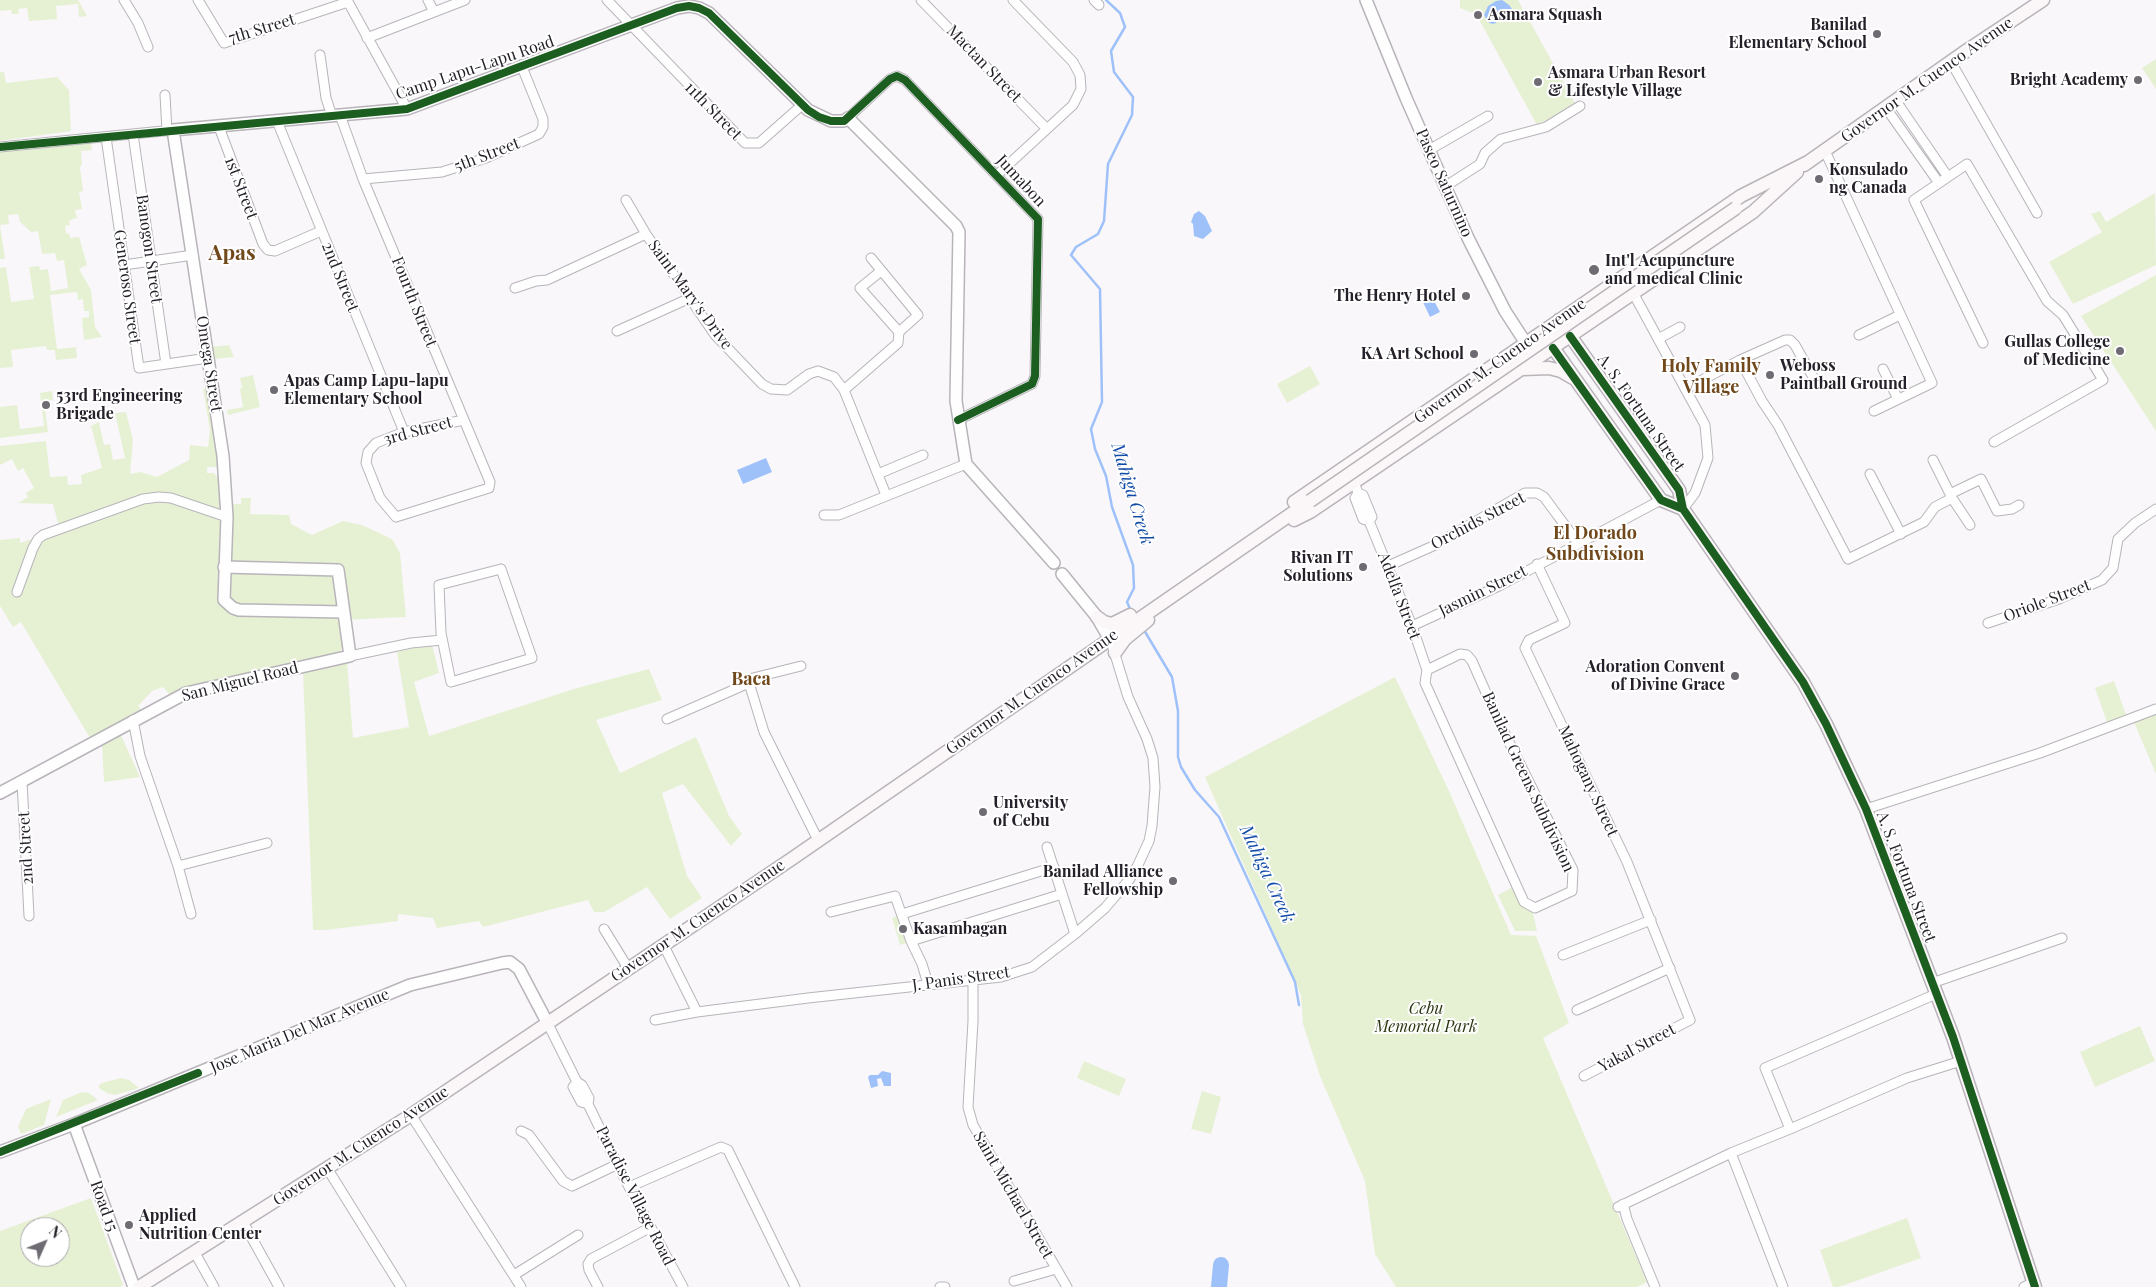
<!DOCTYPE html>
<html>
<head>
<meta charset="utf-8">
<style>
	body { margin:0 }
	#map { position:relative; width:2156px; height:1287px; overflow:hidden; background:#f9f7fa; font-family:"Playfair Display",serif }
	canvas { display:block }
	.north { position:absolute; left:20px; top:1217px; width:50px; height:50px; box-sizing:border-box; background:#fff; border:1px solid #a8a6aa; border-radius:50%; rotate:46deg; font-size:14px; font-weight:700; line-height:20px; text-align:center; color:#25202a }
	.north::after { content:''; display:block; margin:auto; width:18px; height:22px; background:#6f6b73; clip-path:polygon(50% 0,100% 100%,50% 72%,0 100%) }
</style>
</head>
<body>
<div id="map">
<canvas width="2156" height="1287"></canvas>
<div class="north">N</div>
</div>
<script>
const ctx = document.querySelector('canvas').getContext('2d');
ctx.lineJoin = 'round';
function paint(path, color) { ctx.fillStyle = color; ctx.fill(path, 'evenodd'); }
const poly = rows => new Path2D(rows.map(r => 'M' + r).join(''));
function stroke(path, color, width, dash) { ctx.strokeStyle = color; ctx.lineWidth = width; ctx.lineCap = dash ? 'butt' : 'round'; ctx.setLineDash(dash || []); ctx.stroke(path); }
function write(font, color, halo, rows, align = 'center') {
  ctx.font = font + ' "Playfair Display",serif'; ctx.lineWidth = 4; ctx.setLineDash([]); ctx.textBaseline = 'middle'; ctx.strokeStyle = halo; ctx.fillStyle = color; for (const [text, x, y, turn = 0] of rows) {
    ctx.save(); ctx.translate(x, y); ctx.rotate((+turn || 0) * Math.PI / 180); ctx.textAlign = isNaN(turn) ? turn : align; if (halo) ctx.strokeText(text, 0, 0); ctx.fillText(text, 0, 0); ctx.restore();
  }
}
const green = poly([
	[0,0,78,0,87,16,79,17,78,4,56,6,57,19,29,21,27,8,18,9,19,14,12,14,11,10,0,11],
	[1460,0,1518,0,1576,105,1537,125,1476,14,1460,8],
	[2156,59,2156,89,2142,68],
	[0,72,4,72,6,83,57,77,69,90,71,131,0,141],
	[91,143,92,150,81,151,82,164,80,167,83,191,79,192,82,209,75,210,77,218,72,219,69,222,70,225,65,226,66,234,69,233,70,238,79,237,87,265,79,269,91,290,95,327,102,337,84,340,82,318,89,317,89,311,84,311,83,299,78,300,77,292,50,295,57,349,76,347,77,358,56,360,55,350,47,350,46,346,11,350,13,367,0,368,0,268,6,267,11,302,34,299,29,267,39,266,40,270,48,269,51,291,68,288,64,260,57,261,55,253,42,254,38,231,31,232,20,222,18,214,8,215,9,224,0,225,5,259,0,259,0,151],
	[2155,193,2156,265,2073,304,2049,262,2102,232,2091,214,2100,211,2106,222],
	[2156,275,2156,431,2081,316],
	[229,345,234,357,213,359,211,347],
	[1310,366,1320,384,1287,403,1277,384],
	[253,375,260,407,228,415,227,410,243,407,240,389,242,388,240,378],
	[210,388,220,467,207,467,207,473,214,473,222,484,222,499,233,504,241,504,241,498,251,498,250,514,289,515,291,524,312,535,343,521,362,525,392,539,400,553,406,617,341,620,343,646,338,656,193,687,170,695,163,687,152,691,138,706,144,712,90,738,21,622,13,627,0,606,0,540,20,538,20,543,36,538,59,527,53,504,18,503,28,497,26,493,34,488,23,468,18,471,12,459,0,465,0,446,46,441,50,477,67,476,68,485,82,484,81,475,102,468,91,426,99,422,104,445,110,444,113,460,125,458,115,413,126,412,133,440,130,474,140,472,157,477,189,460,190,445,208,447,210,430,203,389],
	[52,391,53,400,44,402,48,432,0,438,0,407,17,405,20,429,44,426,40,393],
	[432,644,439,673,414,682,429,736,577,688,649,669,662,700,596,720,620,773,696,737,729,816,742,834,731,846,683,784,662,793,687,876,702,898,670,919,647,887,604,912,594,912,588,900,483,927,479,921,437,928,433,918,398,914,398,921,326,930,313,930,303,672,347,661,353,738,409,727,397,652],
	[1395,677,1449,791,1511,935,1536,936,1569,1023,1543,1038,1647,1282,1637,1287,1396,1287,1375,1254,1365,1181,1320,1076,1303,1024,1301,995,1205,777],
	[2114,681,2126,715,2107,722,2095,688],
	[2156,705,2156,774,2131,715],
	[120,733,140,777,104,782,102,745],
	[1513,887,1532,909,1537,931,1515,931,1498,895],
	[905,913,914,941,900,945,892,918],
	[2140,1026,2155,1061,2095,1087,2080,1052],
	[1084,1061,1126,1079,1119,1096,1077,1078],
	[121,1078,129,1080,139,1088,115,1095,107,1093,99,1088,99,1085,102,1083],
	[1202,1091,1221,1097,1211,1134,1191,1129],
	[82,1092,89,1093,98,1100,56,1117,63,1100],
	[51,1099,44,1125,21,1134,18,1127,26,1109],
	[91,1198,123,1285,120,1287,0,1287,0,1231],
	[30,1227,60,1227,60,1257,30,1257],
	[1907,1218,1921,1258,1839,1287,1833,1287,1820,1250]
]);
const water = poly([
	[1502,0,1509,5,1512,9,1512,14,1509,16,1499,16,1496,23,1492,24,1488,22,1484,15,1488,6,1496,1],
	[1199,211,1205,216,1212,231,1203,239,1194,236,1193,224,1191,222,1194,214],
	[1432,297,1440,312,1430,317,1423,302],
	[766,458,772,472,743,484,737,470],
	[882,1071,891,1073,891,1086,884,1086,881,1078,877,1079,878,1086,871,1088,868,1077,870,1075,878,1075]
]);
const stream = poly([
	[1106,0,1120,13,1125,27,1111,51,1114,72,1133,97,1132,115,1108,164,1104,221,1098,234,1076,247,1071,255,1100,289,1102,402,1091,429,1095,449,1106,476,1112,507,1133,565,1134,588,1127,602,1131,611],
	[1144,630,1172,677,1178,711,1178,757,1181,767,1195,790,1219,817,1295,982,1299,1005]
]);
const river = poly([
	[1219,1287,1221,1265]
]);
const minor = poly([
	[124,0,138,23,148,47],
	[198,0,224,43,348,2],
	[347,0,407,109],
	[428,0,434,12],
	[607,0,745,143,759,143,802,105],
	[921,0,1047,129],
	[1094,0,1099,5],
	[367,38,465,0],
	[320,55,326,98,332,116],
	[1951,62,2037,213],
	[165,95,167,131],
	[1896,101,1948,177],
	[1886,108,1939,183],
	[340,115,363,179,490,482,489,488,396,517,380,498,366,463,368,452,376,443,404,432,464,420],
	[848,118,890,79,897,76,905,80,1038,219,1035,376,1032,384,958,420],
	[277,121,404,432],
	[219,127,263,244,268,250,275,251,321,231],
	[133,134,166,364],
	[106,137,139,368,208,358],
	[0,147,173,130],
	[1429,150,1488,116],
	[1825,151,1932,383,1874,411],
	[997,175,1073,105,1081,89,1080,75,1073,62,1013,0],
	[363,179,442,172,486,158,539,134,543,127,543,119,522,67],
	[1446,186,1480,164,1485,153,1501,139,1546,127,1580,106],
	[626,200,646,234,715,335,762,384,771,389,787,390,809,374,818,371,834,377,844,390,886,495],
	[871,258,918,315,899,332],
	[124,265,193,255],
	[515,288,536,281,547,280,646,234],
	[1631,289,1705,425,1708,458,1695,493,1683,509],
	[617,331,690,298],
	[1859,335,1900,315],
	[1658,339,1680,327],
	[1983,343,1914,200,1967,164,2047,301,2063,315,2103,380,1994,442],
	[1740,360,1762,401,1778,425,1848,559,1924,522,1935,507,1952,498],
	[1883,369,1898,399],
	[1685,389,1740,360,1785,340,1790,340,1795,345,1813,377],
	[844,390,898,343,899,332,860,288,881,271],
	[1933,460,1952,498,1970,525],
	[878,474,923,455],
	[1870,474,1901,534],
	[1354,482,1358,493,1363,495,1372,517,1369,521,1412,626,1427,670,1425,683,1524,902,1535,908,1572,891,1573,870,1499,722,1472,661,1467,655,1460,654,1427,670],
	[1358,493,1355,498,1363,519,1369,521],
	[1950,494,1981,479,1997,511,2012,509,2019,505],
	[824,515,839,515,966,464],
	[1537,564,1565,623,1529,640,1525,648,1627,862,1690,1020,1584,1076],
	[1388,566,1433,546,1525,493,1537,493,1544,497,1578,543],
	[501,569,532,658,451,682,441,633,439,585,501,569],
	[17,592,33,548,38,539,43,535,143,499,159,497,171,498,227,517],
	[1988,623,2059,599,2102,580,2113,568,2118,539,2135,523,2156,509],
	[1412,626,1499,586,1661,500],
	[350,656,411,643,442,640],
	[801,666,749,679,749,683,764,732,818,840],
	[667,719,749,683],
	[133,720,140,756,178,866,191,914],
	[22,781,29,916],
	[1866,809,2040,753,2156,709],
	[1047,847,1075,934],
	[178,866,267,843],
	[831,912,895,896,911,941,922,964,928,984],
	[902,914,1054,867],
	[604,929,628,968],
	[911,941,1062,894],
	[663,944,697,1012],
	[1563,955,1651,920],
	[973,980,973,1021,968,1107,973,1125,1067,1287],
	[1932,983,2062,938],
	[1577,1010,1670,968],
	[655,1020,697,1012,808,998,1001,977,1032,967,1075,934,1105,908,1129,880,1137,867,1149,841,1152,826,1155,787,1153,758,1147,739,1128,697,1113,648],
	[547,1022,577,1082,582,1085,589,1098,588,1104,620,1170,683,1287],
	[577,1082,573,1087,581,1102,588,1104],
	[411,1115,521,1287],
	[1790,1129,1765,1068,1936,994],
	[521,1131,529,1135,563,1181,572,1186,618,1164],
	[1731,1153,1783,1287],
	[327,1168,401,1287],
	[629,1187,721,1147,728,1150,795,1287],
	[1623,1204,1627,1219,1655,1287],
	[1618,1207,1731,1153,1790,1129,1907,1078,1961,1061],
	[243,1222,279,1287],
	[195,1253,214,1287],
	[514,1275,578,1235],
	[1014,1281,1056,1269],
	[598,1287,589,1270,588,1264,591,1259,651,1227],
	[940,1287,945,1287],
	[2024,1287,2034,1282]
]);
const tertiary = poly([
	[1366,0,1406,98,1468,238,1505,311,1531,351],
	[1062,574,1097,617,1109,638],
	[344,612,239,610,233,608,224,600,227,517,223,456,173,130,407,109,677,8,689,6,699,8,709,13,808,110,831,121,844,121,848,118,956,226,959,232,956,401,966,464,1054,563],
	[0,793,186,693,350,656,338,570,224,567],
	[74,1124,134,1287],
	[0,1152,74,1124,410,985,502,963,510,962,519,969,547,1022]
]);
const secondary = poly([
	[1804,165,1966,51,2043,0],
	[1559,320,1679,490,1683,509,1803,682,1826,724,1866,809,1953,1037,2035,1287],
	[1549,342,1661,500,1683,509],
	[1523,369,1549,368,1561,371,1573,378],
	[1294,502,1741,196,1810,161],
	[1294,520,1310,512,1753,212,1797,172],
	[1097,617,1104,622,1112,624,1130,615],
	[1115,653,1125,639,1148,620],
	[139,1287,411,1115,793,858,1310,501]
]);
const secondaryBridge = poly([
	[1310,501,1736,208]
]);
const cycleway = poly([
	[0,147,407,109,677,8,689,6,699,8,709,13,808,110,819,117,831,121,844,121,890,79,897,76,905,80,1038,219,1035,376,1032,384,958,420],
	[1570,336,1679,490,1683,509,1803,682,1826,724,1866,809,1953,1037,2035,1287],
	[1553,348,1661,500,1683,509],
	[0,1152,198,1073]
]);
const markers = [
	[1478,15,5,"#6f6b73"],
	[1877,34,5,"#6f6b73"],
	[2138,80,5,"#6f6b73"],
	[1538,82,5,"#6f6b73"],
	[1819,179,5,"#6f6b73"],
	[1594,270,6,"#6f6b73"],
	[1466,296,5,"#6f6b73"],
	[2120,351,5,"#6f6b73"],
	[1474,354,5,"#6f6b73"],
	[1770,375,5,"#6f6b73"],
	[274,390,5,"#6f6b73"],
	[46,405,5,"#6f6b73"],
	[1363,567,5,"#6f6b73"],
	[1735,676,5,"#6f6b73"],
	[983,812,5,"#6f6b73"],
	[1173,881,5,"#6f6b73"],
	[903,929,5,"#6f6b73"],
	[129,1225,5,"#6f6b73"]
];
const poiNames = [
	["Asmara Squash",1488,15],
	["Banilad",1867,25,"right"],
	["Elementary School",1867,43,"right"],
	["Asmara Urban Resort",1548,73],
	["& Lifestyle Village",1548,91],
	["Bright Academy",2128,80,"right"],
	["Konsulado",1829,170],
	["ng Canada",1829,188],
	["Int'l Acupuncture",1605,261],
	["and medical Clinic",1605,279],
	["The Henry Hotel",1456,296,"right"],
	["Gullas College",2110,342,"right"],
	["of Medicine",2110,360,"right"],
	["KA Art School",1464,354,"right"],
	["Weboss",1780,366],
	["Paintball Ground",1780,384],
	["Apas Camp Lapu-lapu",284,381],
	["Elementary School",284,399],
	["53rd Engineering",56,396],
	["Brigade",56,414],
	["Rivan IT",1353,558,"right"],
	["Solutions",1353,576,"right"],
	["Adoration Convent",1725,667,"right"],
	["of Divine Grace",1725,685,"right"],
	["University",993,803],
	["of Cebu",993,821],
	["Banilad Alliance",1163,872,"right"],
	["Fellowship",1163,890,"right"],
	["Kasambagan",913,929],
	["Applied",139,1216],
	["Nutrition Center",139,1234]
];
const streetNames = [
	["7th Street",262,29,-17],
	["Mactan Street",984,64,46],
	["Camp Lapu-Lapu Road",475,68,-19],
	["Governor M. Cuenco Avenue",1927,80,-35],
	["11th Street",713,111,46],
	["5th Street",487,155,-21],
	["Jumabon",1021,181,47],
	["Paseo Saturnino",1444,183,66],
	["1st Street",241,188,69],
	["Banogon Street",149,249,82],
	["2nd Street",340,277,68],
	["Generoso Street",127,287,82],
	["Saint Mary's Drive",690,295,54],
	["Fourth Street",414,302,68],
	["Governor M. Cuenco Avenue",1500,361,-35],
	["Omega Street",209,364,81],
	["A. S. Fortuna Street",1641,413,55],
	["3rd Street",418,431,-15],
	["Orchids Street",1478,521,-28],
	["Jasmin Street",1483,591,-26],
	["Adelfa Street",1399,596,69],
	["Oriole Street",2047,601,-21],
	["San Miguel Road",240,682,-14],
	["Governor M. Cuenco Avenue",1032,692,-35],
	["Mahogany Street",1588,781,65],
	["Banilad Greens Subdivision",1528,782,65],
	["2nd Street",26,848,-93],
	["A. S. Fortuna Street",1906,877,69],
	["Governor M. Cuenco Avenue",698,921,-34],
	["J. Panis Street",961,979,-8],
	["Jose Maria Del Mar Avenue",300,1031,-23],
	["Yakal Street",1637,1048,-28],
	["Governor M. Cuenco Avenue",361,1146,-33],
	["Saint Michael Street",1013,1195,60],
	["Paradise Village Road",635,1196,63],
	["Road 15",104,1206,70]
];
const parkNames = [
	["Cebu",1426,1009],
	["Memorial Park",1426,1027]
];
const neighbourhoodNames = [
	["Holy Family",1711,366],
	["Village",1711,387],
	["El Dorado",1595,533],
	["Subdivision",1595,554],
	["Baca",751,679]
];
const waterNames = [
	["Mahiga Creek",1132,494,73],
	["Mahiga Creek",1267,874,65]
];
const districtNames = [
	["Apas",232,253]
];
paint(green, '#e6f1d4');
paint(water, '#9fc1fa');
stroke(stream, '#9fc1fa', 2.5);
stroke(river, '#9fc1fa', 16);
stroke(minor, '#b8b4ba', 11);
stroke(tertiary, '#b8b4ba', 14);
stroke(secondary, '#b8b4ba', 15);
stroke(minor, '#fefefe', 9);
stroke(tertiary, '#fefefe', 11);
stroke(secondary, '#fbf7f8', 12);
stroke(secondaryBridge, '#b8b4ba', 15, []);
stroke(secondaryBridge, '#fbf7f8', 12);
stroke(cycleway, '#1b5e20', 8);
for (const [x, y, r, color] of markers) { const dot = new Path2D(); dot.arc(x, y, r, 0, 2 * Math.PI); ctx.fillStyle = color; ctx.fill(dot); stroke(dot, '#fff', 2); }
write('bold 16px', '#25202a', '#fff', poiNames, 'left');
write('16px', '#25202a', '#fff', streetNames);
write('italic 16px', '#2b3710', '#fff', parkNames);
write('bold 18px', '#70481c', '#fff', neighbourhoodNames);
write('italic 18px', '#134ca8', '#fff', waterNames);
write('bold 21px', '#70481c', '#fff', districtNames);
</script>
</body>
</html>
